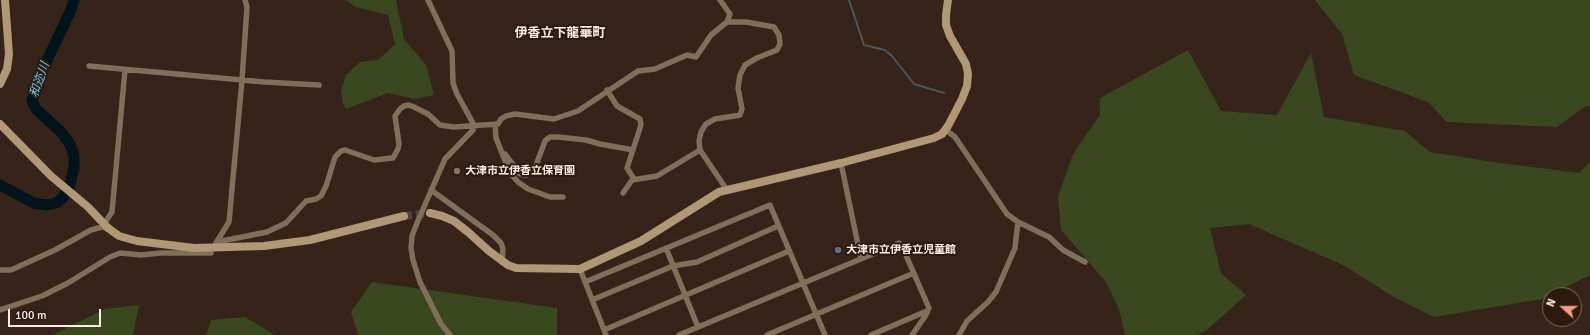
<!DOCTYPE html>
<html>
<head>
<meta charset="utf-8">
<style>
	body { margin:0 }
	#map { position:relative; width:1590px; height:335px; overflow:hidden; background:#362319; font-family:Signika,sans-serif }
	canvas { display:block }
	.north { position:absolute; left:1542px; top:287px; width:40px; height:40px; box-sizing:border-box; background:#2c1a0f; border:1px solid #7f6f65; border-radius:50%; rotate:291deg; font-size:11px; font-weight:700; line-height:16px; text-align:center; color:#fbeee7 }
	.north::after { content:''; display:block; margin:auto; width:14px; height:18px; background:#f39f82; clip-path:polygon(50% 0,100% 100%,50% 72%,0 100%) }
	.scale { position:absolute; left:8px; top:309px; width:93px; height:18px; box-sizing:border-box; border:2px solid #fbeee7; border-top:0; padding-left:5px; font-size:12px; line-height:14px; white-space:nowrap; color:#fbeee7; -webkit-text-stroke:3px #2c1a0f; paint-order:stroke }
</style>
</head>
<body>
<div id="map">
<canvas width="1590" height="335"></canvas>
<div class="north">N</div>
<div class="scale">100 m</div>
</div>
<script>
const ctx = document.querySelector('canvas').getContext('2d');
ctx.lineJoin = 'round';
function paint(path, color) { ctx.fillStyle = color; ctx.fill(path, 'evenodd'); }
const poly = rows => new Path2D(rows.map(r => 'M' + r).join(''));
function stroke(path, color, width, dash) { ctx.strokeStyle = color; ctx.lineWidth = width; ctx.lineCap = dash ? 'butt' : 'round'; ctx.setLineDash(dash || []); ctx.stroke(path); }
function write(font, color, halo, rows, align = 'center') {
  ctx.font = font + ' Signika,"Noto Sans JP",sans-serif'; ctx.lineWidth = 4; ctx.setLineDash([]); ctx.textBaseline = 'middle'; ctx.strokeStyle = halo; ctx.fillStyle = color; for (const [text, x, y, turn = 0] of rows) {
    ctx.save(); ctx.translate(x, y); ctx.rotate((+turn || 0) * Math.PI / 180); ctx.textAlign = isNaN(turn) ? turn : align; if (halo) ctx.strokeText(text, 0, 0); ctx.fillText(text, 0, 0); ctx.restore();
  }
}
const green = poly([
	[346,0,396,0,404,39,426,65,434,95,414,99,388,93,346,109,343,104,341,90,346,75,360,62,378,60,395,44,388,15,355,7],
	[1315,0,1590,0,1590,106,1586,106,1557,127,1447,122,1428,102,1354,75,1342,34],
	[1188,50,1221,111,1277,115,1311,53,1324,117,1405,131,1430,152,1493,162,1579,173,1590,162,1590,275,1542,299,1434,317,1392,296,1345,266,1249,224,1210,228,1221,273,1246,295,1207,330,1197,335,1125,335,1119,309,1106,282,1061,230,1058,197,1073,154,1100,115,1100,98],
	[372,282,557,308,557,335,358,335,351,312],
	[139,305,133,335,53,335,105,309],
	[245,317,275,335,206,335,211,320]
]);
const stream = poly([
	[849,0,864,45,885,50,892,56,914,84,944,93]
]);
const river = poly([
	[0,185,34,203,47,205,56,203,63,198,70,184,74,167,74,155,70,144,62,133,36,109,32,101,41,73,70,12,74,0]
]);
const secondaryTunnel = poly([
	[404,216,430,213]
]);
const street = poly([
	[428,0,452,51,453,83,457,94,474,125,473,130,445,159,417,223,412,236,411,248,413,260,420,282,441,324,450,335],
	[89,66,264,82,319,85],
	[607,90,617,106,640,119,641,125,627,168,634,179],
	[495,124,496,138,510,173,518,182,528,189,550,197,563,197],
	[946,130,955,137,1007,214,1018,222,1015,248,996,292,988,302,967,321,959,335],
	[502,153,505,154,520,174,526,175,531,173,535,168,545,141,550,137,558,137,586,140,600,144,633,150],
	[841,163,861,259],
	[431,190,493,235,501,243,503,249,502,262],
	[727,190,700,150,699,141,701,132,706,124,715,119,740,115,742,109,738,88,740,75,745,65,757,58,777,50,780,44,779,35,774,27,746,22,727,22],
	[623,193,632,180,657,176,700,150],
	[1018,222,1049,237,1063,250,1085,262],
	[104,224,112,212,125,70],
	[217,242,267,232,286,223,306,201,316,199,321,196,326,186,335,157,341,151,345,150,374,160,393,158,398,149,399,144,395,116,400,109,404,106,409,105,414,107,428,114,440,125,454,127,498,124,501,119,506,116,515,114,554,119,578,111,638,71,655,69,687,55,696,57,711,35,727,22,730,14,720,0],
	[216,243,229,222,242,80,247,7,245,0],
	[666,248,698,327],
	[580,269,606,335],
	[0,270,11,270,55,250,91,230,102,227,108,228],
	[585,282,770,205,825,335],
	[592,300,673,266,697,262,778,226],
	[0,310,42,296,68,283,110,257,120,253,141,255,161,253,211,253],
	[604,330,789,251],
	[679,335,899,243,902,246,929,308,926,315,912,335],
	[767,335,914,273],
	[871,335,927,311]
]);
const secondary = poly([
	[0,84,7,69,9,54,5,0],
	[0,124,51,176,88,207,108,228,119,236,137,241,194,248,264,246,310,240,404,216],
	[430,213,442,216,454,221,468,232,489,251,508,265,516,268,580,269,641,241,719,192,841,163,934,138,942,134,948,126,962,99,967,86,968,74,966,64,950,36,946,25,946,15,948,0]
]);
const markers = [
	[457,171,4,"#8d6e63"],
	[838,250,4,"#5c6f8a"]
];
const poiNames = [
	["大津市立伊香立保育園",465,171],
	["大津市立伊香立児童館",846,250]
];
const waterNames = [
	["和迩川",40,80,-71]
];
const quarterNames = [
	["伊香立下龍華町",560,34]
];
paint(green, '#39481f');
stroke(stream, '#4c5559', 2);
stroke(river, '#01141c', 11);
stroke(secondaryTunnel, '#544138', 8, [8, 4]);
stroke(street, '#7f6f5b', 5.5);
stroke(secondary, '#b09776', 8);
for (const [x, y, r, color] of markers) { const dot = new Path2D(); dot.arc(x, y, r, 0, 2 * Math.PI); ctx.fillStyle = color; ctx.fill(dot); stroke(dot, '#2c1a0f', 1.5); }
write('bold 11px', '#fbeee7', '#2c1a0f', poiNames, 'left');
write('italic 12px', '#67cff6', '#2c1a0f', waterNames);
write('bold 13px', '#fbeee7', '#2c1a0f', quarterNames);
</script>
</body>
</html>
